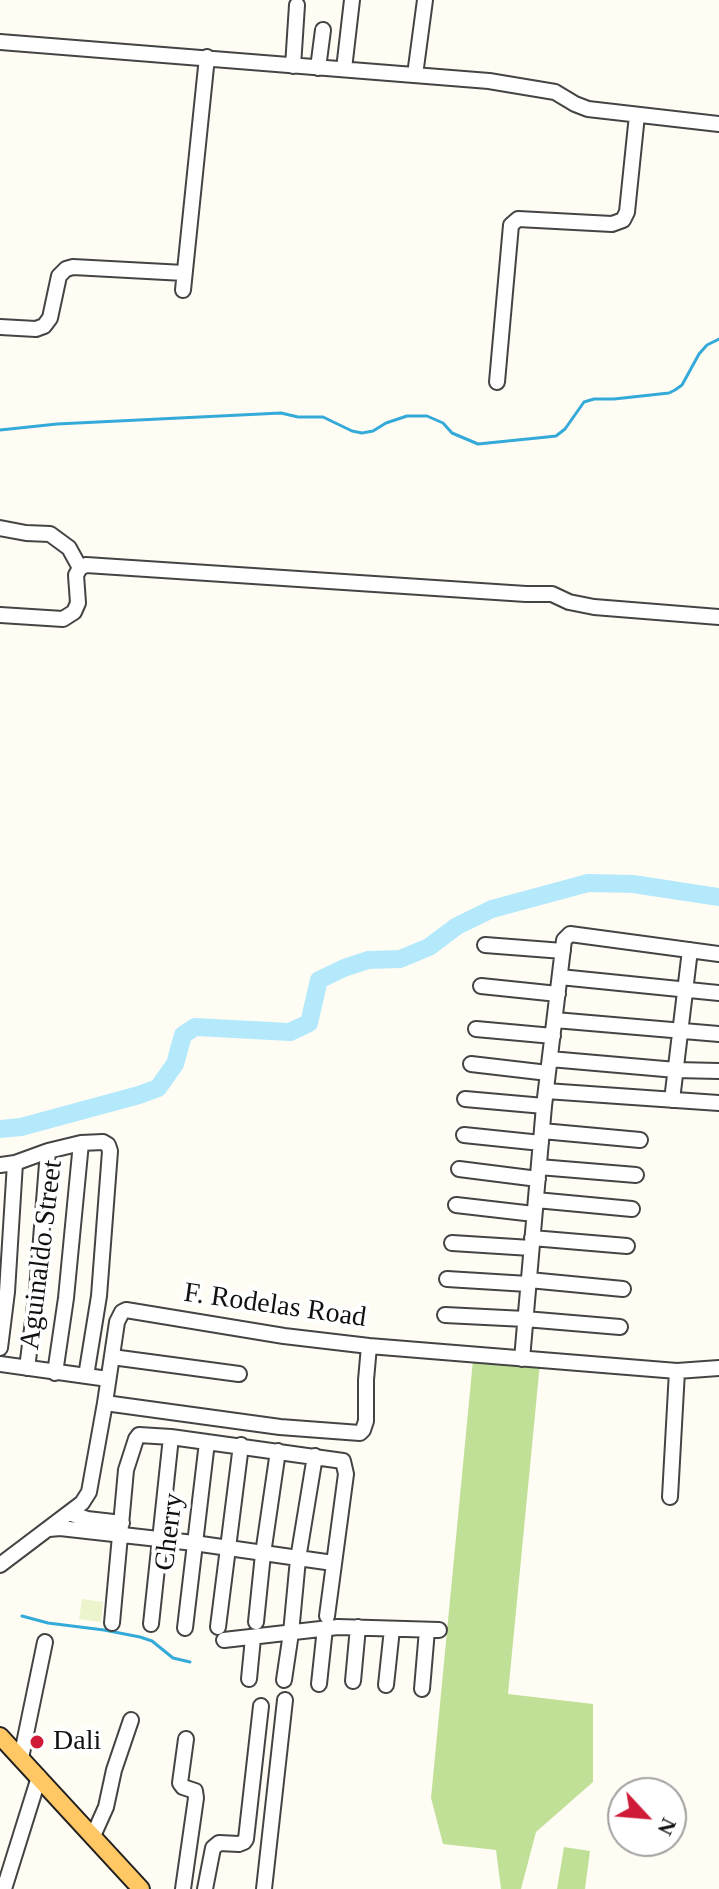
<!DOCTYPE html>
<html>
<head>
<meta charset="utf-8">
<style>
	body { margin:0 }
	#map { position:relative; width:719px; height:1889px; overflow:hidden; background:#fffcf4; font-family:Georgia,serif }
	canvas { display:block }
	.north { position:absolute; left:607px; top:1777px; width:80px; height:80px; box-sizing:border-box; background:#fff; border:2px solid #a0a0a0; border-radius:50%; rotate:116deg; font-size:22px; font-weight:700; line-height:32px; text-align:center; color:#111 }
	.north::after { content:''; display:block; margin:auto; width:28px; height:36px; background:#cf1b37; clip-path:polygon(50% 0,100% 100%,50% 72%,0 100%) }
</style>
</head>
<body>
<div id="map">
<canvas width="719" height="1889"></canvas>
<div class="north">N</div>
</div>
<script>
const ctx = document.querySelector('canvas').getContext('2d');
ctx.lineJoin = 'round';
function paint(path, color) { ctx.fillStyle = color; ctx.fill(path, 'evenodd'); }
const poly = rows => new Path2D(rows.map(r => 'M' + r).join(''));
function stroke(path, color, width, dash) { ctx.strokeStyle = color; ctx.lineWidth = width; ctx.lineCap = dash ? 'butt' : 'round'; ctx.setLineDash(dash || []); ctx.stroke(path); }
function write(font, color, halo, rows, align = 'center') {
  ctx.font = font + ' Georgia,serif'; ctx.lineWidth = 8; ctx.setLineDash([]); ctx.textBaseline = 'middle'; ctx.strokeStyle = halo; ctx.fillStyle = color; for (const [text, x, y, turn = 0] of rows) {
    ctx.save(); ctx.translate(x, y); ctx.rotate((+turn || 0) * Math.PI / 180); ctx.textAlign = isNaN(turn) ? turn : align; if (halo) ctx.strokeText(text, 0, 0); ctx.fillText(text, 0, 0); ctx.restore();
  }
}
const forest = poly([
	[473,1360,540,1363,508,1694,593,1704,593,1782,536,1832,521,1889,501,1889,496,1850,443,1844,431,1798],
	[564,1847,590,1851,585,1889,557,1889]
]);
const pitch = poly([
	[82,1599,103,1602,101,1622,79,1619]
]);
const stream = poly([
	[0,430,57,424,281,413,298,417,323,417,352,431,362,433,373,431,386,423,407,416,427,416,443,423,452,433,478,444,547,437,556,436,565,429,584,402,594,399,614,399,669,393,675,390,682,385,699,354,707,345,719,339],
	[22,1616,48,1623,104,1630,140,1637,152,1641,173,1658,190,1662]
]);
const river = poly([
	[0,1129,21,1127,139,1095,158,1088,175,1064,183,1035,195,1027,290,1032,309,1023,319,980,344,968,368,960,400,959,429,947,457,926,492,909,588,883,633,884,719,897]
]);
const minor = poly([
	[0,42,489,81,555,92,575,104,588,109,719,124],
	[293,66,297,5],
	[318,68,323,30],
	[344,69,352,0],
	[415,75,425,0],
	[183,290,207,57],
	[0,327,36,329,44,326,50,318,59,276,66,269,73,267,184,273],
	[497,382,511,225,518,219,612,224,623,220,627,212,637,115],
	[0,528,26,533,50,534,69,548,80,568],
	[0,615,63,619,74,612,78,603,76,575,80,568,86,565,526,594,552,594,569,602,594,607,719,617],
	[485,945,563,951],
	[560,977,719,993],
	[481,986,558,994],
	[555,1020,719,1034],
	[476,1029,553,1036],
	[550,1059,676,1070,719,1071],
	[471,1064,548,1073],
	[546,1091,719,1103],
	[465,1099,544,1106],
	[672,1100,690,950],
	[542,1131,640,1140],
	[464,1135,541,1143],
	[0,1165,15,1163,48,1151,81,1143,103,1142,108,1145,110,1151,99,1296,86,1376],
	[539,1167,636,1175],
	[459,1169,538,1179],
	[536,1200,632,1209],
	[456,1205,534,1214],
	[532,1238,627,1246],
	[452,1243,531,1248],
	[447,1279,528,1284],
	[529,1280,623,1289],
	[445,1315,525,1319,620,1327],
	[0,1348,7,1292,15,1163],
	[112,1357,239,1374],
	[522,1359,544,1106,564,940,570,934,719,954],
	[0,1364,108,1379],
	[27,1368,37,1290,48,1151],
	[55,1373,66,1298,81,1143],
	[105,1403,280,1427,360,1433,363,1430,366,1421,366,1380,369,1346],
	[670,1497,677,1371],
	[69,1513,87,1519,122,1523],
	[49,1529,60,1528,194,1543,333,1563],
	[0,1565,82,1503,89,1492,105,1403,117,1322,122,1312,126,1310,284,1336,369,1346,677,1371,719,1368],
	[256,1622,263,1554,278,1451],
	[112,1623,126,1470,136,1439,139,1435,171,1437,343,1461,346,1474,327,1616],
	[151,1624,171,1437],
	[218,1627,241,1445],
	[185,1628,207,1442],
	[224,1640,338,1627,439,1630],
	[249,1679,253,1638],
	[284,1680,291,1633,298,1559,315,1456],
	[353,1681,358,1627],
	[319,1684,325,1628],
	[386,1685,392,1629],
	[422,1689,427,1630],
	[21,1758,45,1642],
	[93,1836,106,1807,114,1770,131,1720],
	[4,1889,39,1777],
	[183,1889,196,1798,195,1791,183,1787,180,1783,186,1739],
	[205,1889,213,1848,219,1843,239,1844,244,1842,246,1839,261,1706],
	[264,1889,285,1700]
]);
const major = poly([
	[0,1736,141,1889]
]);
const markers = [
	[37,1742,8,"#cf1b37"]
];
const streetNames = [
	["Aguinaldo Street",42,1255,-83],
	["F. Rodelas Road",275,1306,8],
	["Cherry",170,1532,-83]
];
const poiNames = [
	["Dali",53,1742]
];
paint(forest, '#c0e097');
paint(pitch, '#ebf4cc');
stroke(stream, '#34aad9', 3);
stroke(river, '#b4e9fb', 18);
stroke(minor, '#444', 18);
stroke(major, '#222', 20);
stroke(minor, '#fff', 14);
stroke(major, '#ffc864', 16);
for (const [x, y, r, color] of markers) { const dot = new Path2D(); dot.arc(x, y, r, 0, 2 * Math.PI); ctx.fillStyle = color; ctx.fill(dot); stroke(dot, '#fff', 3); }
write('28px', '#111', '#fff', streetNames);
write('28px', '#111', '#fff', poiNames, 'left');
</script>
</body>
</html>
